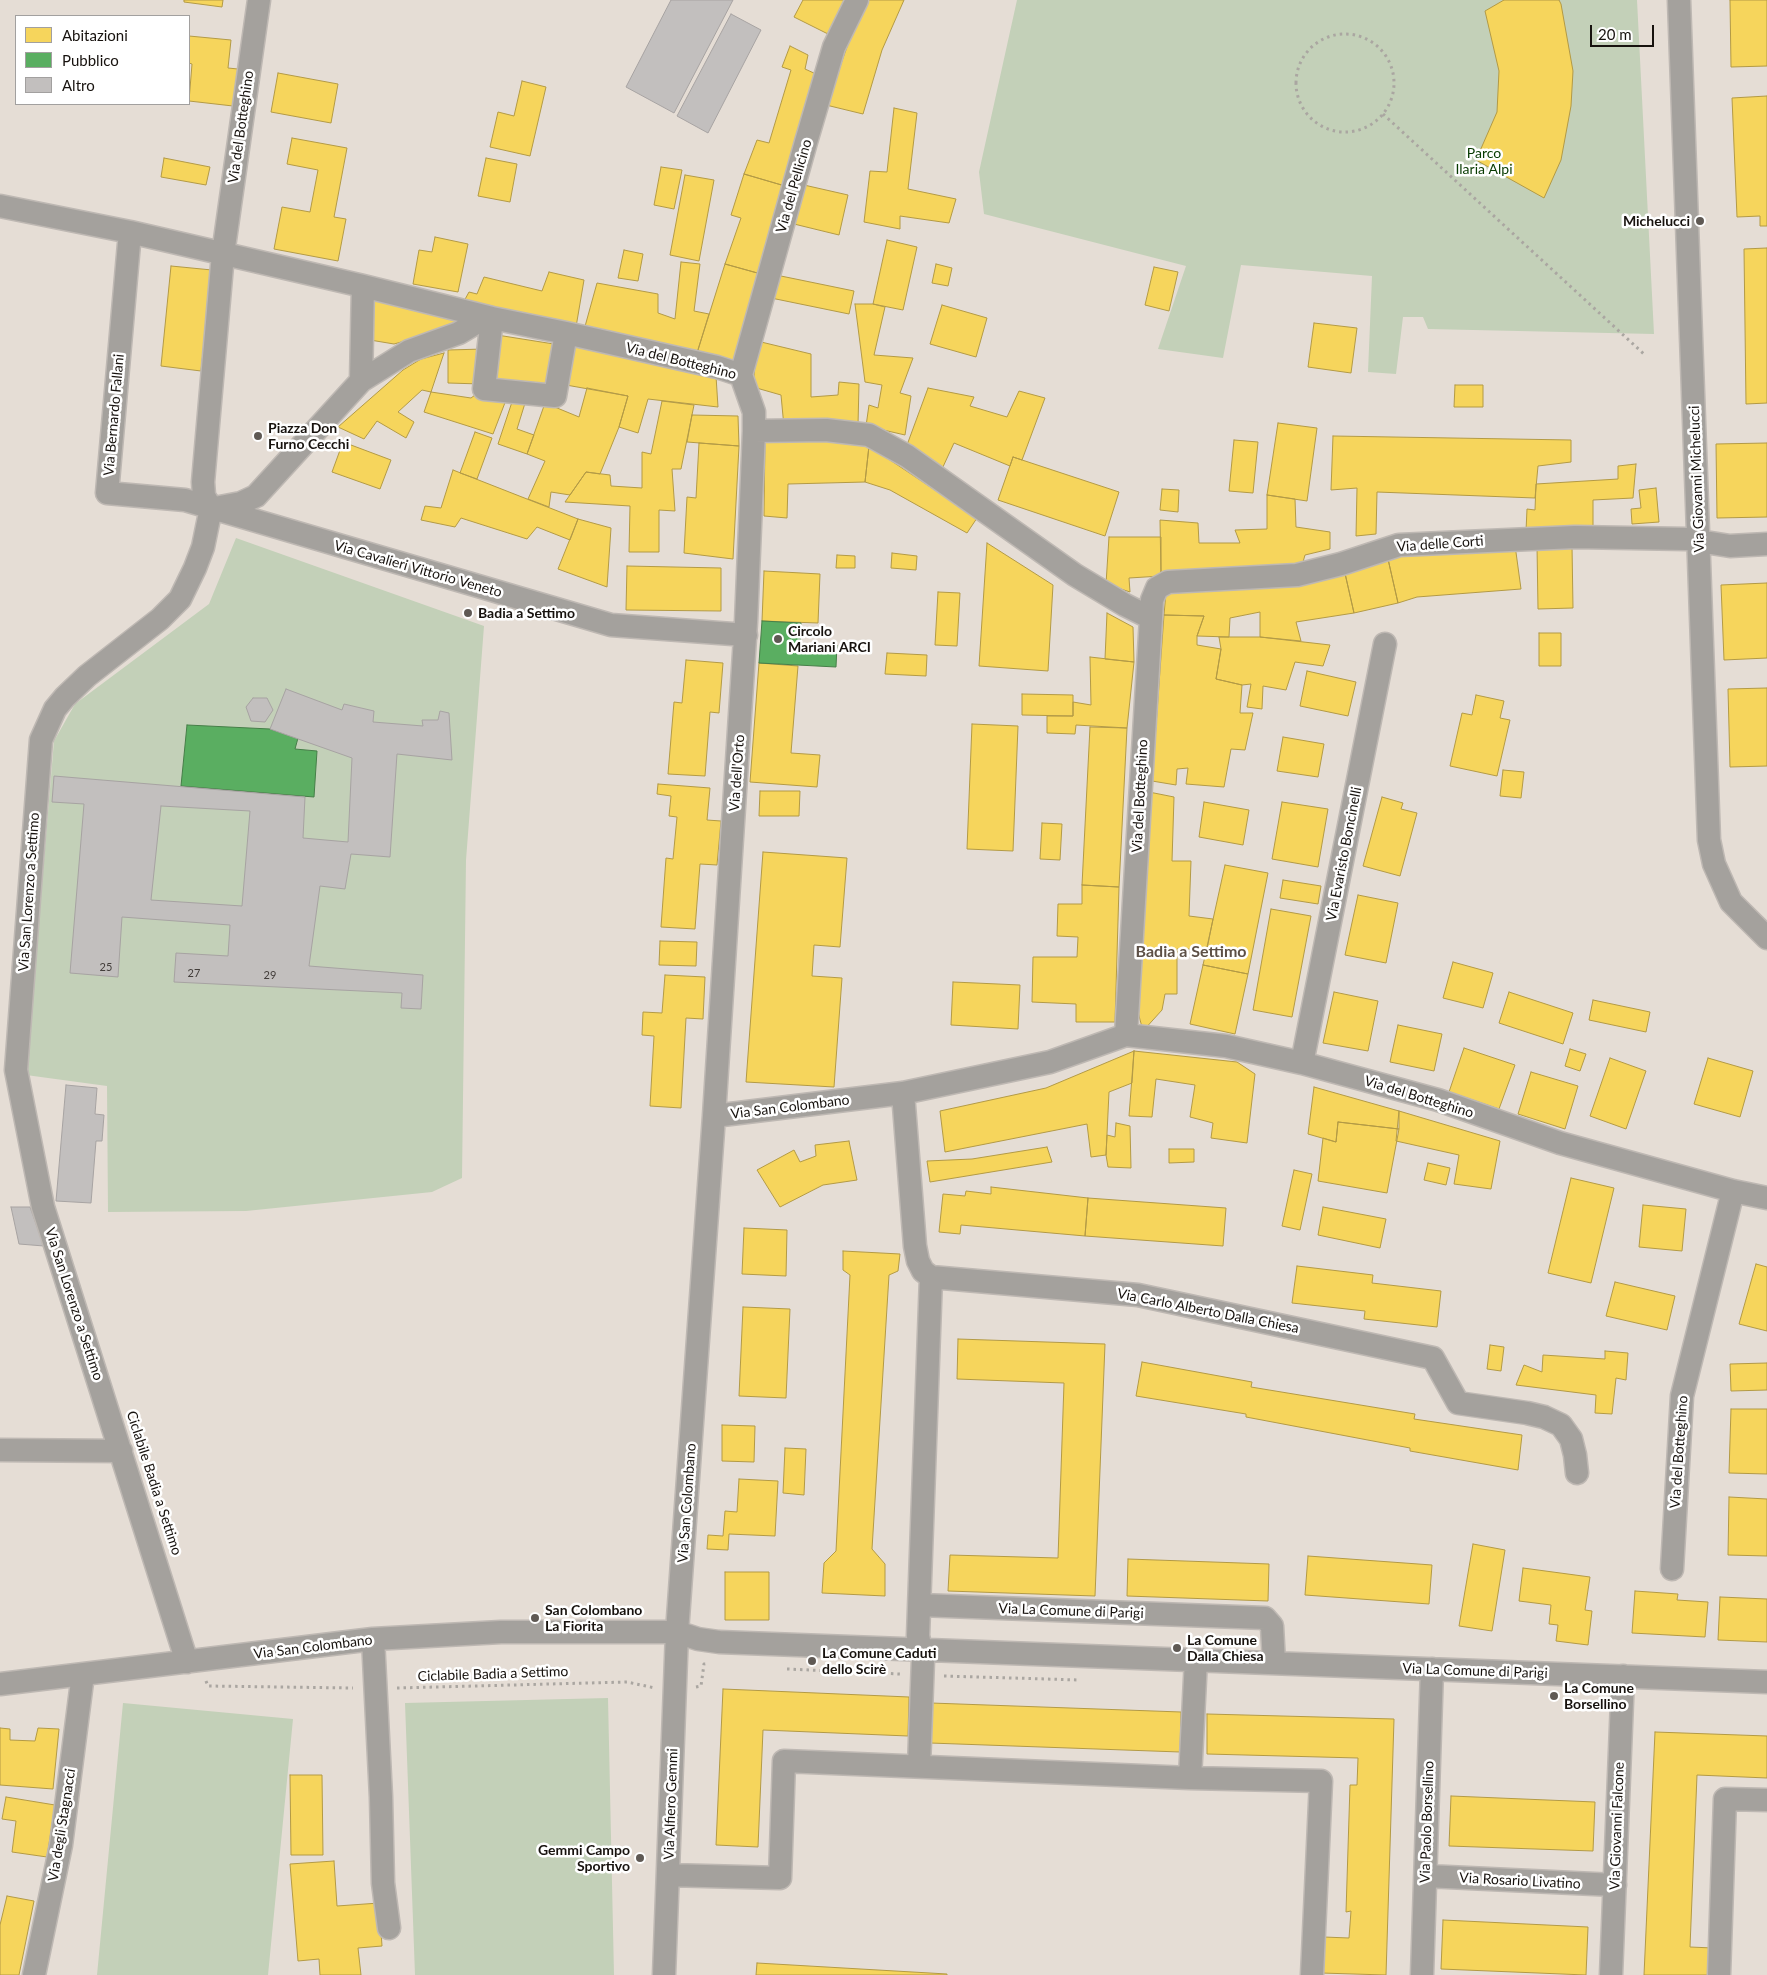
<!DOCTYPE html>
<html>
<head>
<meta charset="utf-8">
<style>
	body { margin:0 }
	#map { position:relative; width:1767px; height:1975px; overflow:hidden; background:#e5ddd5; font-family:Lato,sans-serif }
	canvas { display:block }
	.legend { position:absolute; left:15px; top:15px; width:175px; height:90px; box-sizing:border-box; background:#fff; border:1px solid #a2a09f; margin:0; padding:6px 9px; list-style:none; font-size:15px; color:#17120e }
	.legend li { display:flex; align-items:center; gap:10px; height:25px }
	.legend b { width:25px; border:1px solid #a2a09f }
	.scale { position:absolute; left:1590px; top:25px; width:64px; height:22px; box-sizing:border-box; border:2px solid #17120e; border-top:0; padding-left:6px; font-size:15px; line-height:18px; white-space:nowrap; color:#17120e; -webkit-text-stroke:4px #fff; paint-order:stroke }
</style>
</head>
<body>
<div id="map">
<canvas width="1767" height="1975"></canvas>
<ul class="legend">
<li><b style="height:14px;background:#f6d55c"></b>Abitazioni</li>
<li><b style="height:14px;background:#5aae61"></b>Pubblico</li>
<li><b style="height:14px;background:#c2bfbe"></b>Altro</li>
</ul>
<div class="scale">20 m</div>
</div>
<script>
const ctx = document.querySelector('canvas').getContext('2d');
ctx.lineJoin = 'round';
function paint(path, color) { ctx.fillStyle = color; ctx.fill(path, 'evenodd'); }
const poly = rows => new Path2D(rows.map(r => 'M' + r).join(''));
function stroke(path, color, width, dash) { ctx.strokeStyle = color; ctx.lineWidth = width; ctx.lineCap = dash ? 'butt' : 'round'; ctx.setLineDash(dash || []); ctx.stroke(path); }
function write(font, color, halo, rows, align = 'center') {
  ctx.font = font + ' Lato,sans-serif'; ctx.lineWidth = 5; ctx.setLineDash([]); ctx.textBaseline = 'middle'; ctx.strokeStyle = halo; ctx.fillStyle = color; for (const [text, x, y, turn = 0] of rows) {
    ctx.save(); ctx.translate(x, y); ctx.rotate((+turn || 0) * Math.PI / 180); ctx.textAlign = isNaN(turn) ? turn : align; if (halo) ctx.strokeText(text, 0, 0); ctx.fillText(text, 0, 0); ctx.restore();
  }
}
const green = poly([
	[1017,0,1637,0,1654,334,1428,329,1423,317,1403,317,1396,374,1368,372,1372,276,1241,265,1223,358,1158,349,1186,266,984,214,979,172],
	[236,538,484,626,466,860,462,1178,432,1192,246,1211,108,1212,107,1086,26,1075,54,741,75,704,209,604],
	[608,1698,614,1975,415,1975,405,1703],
	[123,1703,293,1719,268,1975,97,1975]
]);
const homes = poly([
	[184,0,223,0,222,7,184,2,184,0],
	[803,0,845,0,828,34,794,17,803,0],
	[869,0,904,0,882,50,863,114,826,105,856,22,869,0],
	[1504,0,1559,0,1561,4,1573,71,1571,106,1561,160,1544,198,1476,160,1497,112,1499,71,1485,11,1504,0],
	[1730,0,1767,0,1767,66,1731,67,1730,0],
	[189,36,231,40,228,68,238,69,233,106,189,101,192,64,189,63,189,36],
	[790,46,808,55,805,69,816,74,785,186,744,174,757,140,769,143,791,70,782,67,790,46],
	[278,73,338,84,331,123,271,112,278,73],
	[522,81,546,87,530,156,490,147,498,112,514,116,522,81],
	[1767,96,1767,226,1760,226,1760,216,1737,217,1732,98,1767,96],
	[894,108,917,113,908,189,956,199,949,223,900,216,900,229,864,222,870,171,887,172,894,108],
	[292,138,347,148,334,217,346,219,338,261,274,249,282,207,310,212,318,170,287,164,292,138],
	[164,158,210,167,206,185,161,177,164,158],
	[486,158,517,164,510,202,478,196,486,158],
	[661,167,682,170,674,209,654,205,661,167],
	[744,174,785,186,761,274,725,264,741,218,731,215,744,174],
	[685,175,714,180,699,261,670,255,685,175],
	[804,185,848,195,839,235,794,224,804,185],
	[435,237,468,244,458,292,413,284,419,250,432,252,435,237],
	[887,240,917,247,903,310,873,304,887,240],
	[1767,248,1767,403,1746,404,1744,249,1767,248],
	[624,250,643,254,638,281,618,278,624,250],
	[681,262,700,264,694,311,709,314,697,353,584,330,597,283,658,294,658,313,675,319,681,262],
	[725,264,761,274,738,364,697,353,725,264],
	[936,264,952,268,948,286,932,283,936,264],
	[171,266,212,270,201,371,161,366,171,266],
	[1154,267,1178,272,1169,311,1145,305,1154,267],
	[549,272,584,280,576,327,463,303,469,292,477,294,484,277,542,291,549,272],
	[776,275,854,291,849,314,771,298,776,275],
	[373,294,464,317,463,325,394,344,370,340,373,294],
	[855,304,873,304,885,307,874,355,913,358,900,393,911,396,905,435,866,426,869,405,878,408,882,385,865,382,855,304],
	[942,305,987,318,976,357,930,344,942,305],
	[1314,323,1357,328,1351,373,1308,367,1314,323],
	[497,335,560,345,553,390,490,380,497,335],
	[757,341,811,354,811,397,838,395,839,382,859,384,858,425,784,427,781,395,753,387,757,341],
	[571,345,716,376,718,407,648,399,638,433,619,427,628,396,566,385,571,345],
	[484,349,481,384,448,383,448,350,484,349],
	[444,353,431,392,422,390,398,412,414,422,406,438,377,421,364,439,338,427,403,370,421,359,444,353],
	[1455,385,1483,385,1483,407,1454,407,1455,385],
	[587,388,628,396,619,427,600,474,586,472,570,495,551,492,549,507,528,499,545,461,527,454,545,403,579,417,587,388],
	[928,388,974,397,970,406,1007,417,1019,391,1045,398,1022,460,1013,457,1010,466,954,443,942,469,907,445,928,388],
	[431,392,471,398,479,392,506,400,493,434,424,412,431,392],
	[514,396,526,400,517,429,534,435,527,454,498,444,514,396],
	[662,401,694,405,681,469,672,469,675,511,659,510,659,552,629,552,630,506,565,502,586,472,610,475,611,486,642,488,642,452,651,454,662,401],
	[692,415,738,416,739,446,687,442,692,415],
	[1278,423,1317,428,1307,501,1267,495,1278,423],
	[475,432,492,438,477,479,460,473,475,432],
	[831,434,869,446,865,482,788,484,787,518,764,516,765,437,831,434],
	[1333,436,1571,440,1571,462,1538,466,1535,498,1377,492,1376,534,1356,536,1357,488,1331,490,1333,436],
	[1234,440,1258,442,1253,493,1229,491,1234,440],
	[343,442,391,460,380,489,332,472,343,442],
	[699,443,739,446,733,559,684,553,687,497,696,498,699,443],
	[1767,443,1767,517,1717,518,1716,444,1767,443],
	[869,446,977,518,967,533,890,490,865,482,869,446],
	[1013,457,1119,492,1105,536,998,500,1013,457],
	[1636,464,1633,498,1593,500,1593,529,1526,531,1527,509,1535,510,1536,484,1618,479,1618,466,1636,464],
	[453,470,578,519,570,540,537,527,527,539,461,518,455,527,421,520,425,506,441,508,453,470],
	[1656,488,1659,522,1632,524,1631,509,1641,508,1639,490,1656,488],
	[1162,489,1179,490,1178,512,1160,510,1162,489],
	[1267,495,1295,499,1296,527,1330,532,1330,549,1305,555,1301,569,1161,576,1160,520,1198,523,1199,543,1240,543,1235,530,1267,529,1267,495],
	[578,519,611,528,607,587,558,569,578,519],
	[1109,537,1161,537,1161,576,1129,578,1130,592,1106,584,1109,537],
	[987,543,1053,585,1048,671,979,666,987,543],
	[1515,545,1521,589,1417,597,1398,603,1388,559,1402,552,1515,545],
	[1572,545,1573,608,1538,609,1537,546,1572,545],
	[892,553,917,556,916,570,891,568,892,553],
	[837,555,855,556,855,568,836,568,837,555],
	[1388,559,1398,603,1354,613,1344,569,1388,559],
	[627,566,721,568,721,611,626,610,627,566],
	[1344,569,1354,613,1296,622,1301,641,1260,637,1260,612,1230,618,1229,637,1197,636,1204,616,1164,615,1166,592,1344,569],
	[764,571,820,574,818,623,762,621,764,571],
	[1767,583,1767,658,1724,660,1721,585,1767,583],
	[938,592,960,593,957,646,935,645,938,592],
	[1107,613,1133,627,1134,662,1105,659,1107,613],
	[1164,615,1204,616,1197,636,1197,645,1221,649,1216,679,1242,685,1240,713,1253,713,1245,750,1231,749,1224,787,1186,784,1188,768,1177,769,1176,785,1152,781,1164,615],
	[1539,633,1561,633,1561,666,1539,666,1539,633],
	[1219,637,1260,637,1330,645,1323,666,1295,662,1286,690,1263,686,1262,709,1247,707,1251,684,1242,685,1216,679,1221,649,1219,637],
	[887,653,927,655,926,676,885,674,887,653],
	[1090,657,1134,662,1127,728,1076,725,1075,734,1047,733,1047,716,1073,716,1073,702,1091,705,1090,657],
	[686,660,723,663,719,713,710,712,705,776,668,774,674,702,682,703,686,660],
	[759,663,798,666,791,753,820,755,817,787,750,782,759,663],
	[1307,671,1356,682,1348,716,1300,706,1307,671],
	[1767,688,1767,766,1730,767,1728,689,1767,688],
	[1022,694,1073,695,1073,716,1022,715,1022,694],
	[1476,695,1504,701,1500,718,1510,720,1497,776,1450,766,1462,713,1472,715,1476,695],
	[972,724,1018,726,1013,851,967,849,972,724],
	[1090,727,1127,728,1119,887,1082,885,1090,727],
	[1283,737,1324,744,1318,777,1277,771,1283,737],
	[1503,770,1524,772,1521,798,1500,796,1503,770],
	[658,784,710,788,707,820,721,821,717,865,700,864,695,929,661,927,666,858,673,859,677,817,669,816,671,796,657,794,658,784],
	[760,791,800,791,799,816,759,816,760,791],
	[1149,792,1174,797,1172,861,1191,861,1189,916,1213,919,1207,949,1177,949,1177,994,1165,994,1162,1010,1143,1031,1138,1012,1149,792],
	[1382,797,1403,803,1401,809,1417,813,1400,876,1363,866,1382,797],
	[1204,802,1249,810,1243,845,1199,837,1204,802],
	[1282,802,1328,809,1318,867,1272,859,1282,802],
	[1042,823,1062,824,1060,860,1040,859,1042,823],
	[763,852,847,858,840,947,814,945,812,976,842,978,834,1087,746,1082,763,852],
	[1225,865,1268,873,1248,974,1203,965,1225,865],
	[1283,880,1321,886,1318,904,1280,898,1283,880],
	[1082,885,1119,887,1115,1022,1076,1022,1076,1004,1032,1002,1033,957,1077,957,1078,937,1057,936,1058,904,1082,904,1082,885],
	[1358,895,1398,903,1386,963,1345,955,1358,895],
	[1271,909,1311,916,1292,1017,1253,1010,1271,909],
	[660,941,697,942,696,966,659,965,660,941],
	[1453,962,1493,973,1483,1008,1443,998,1453,962],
	[1203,965,1248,974,1235,1034,1190,1024,1203,965],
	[665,975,705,977,703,1019,686,1018,681,1108,650,1106,654,1036,642,1035,643,1012,662,1013,665,975],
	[953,982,1020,985,1018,1029,951,1025,953,982],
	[1334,992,1378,1001,1368,1051,1323,1043,1334,992],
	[1509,992,1573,1013,1563,1044,1499,1023,1509,992],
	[1593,1000,1650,1012,1646,1032,1589,1020,1593,1000],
	[1398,1025,1442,1034,1434,1071,1390,1062,1398,1025],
	[1464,1048,1515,1065,1499,1109,1449,1092,1464,1048],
	[1570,1049,1586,1054,1580,1071,1565,1066,1570,1049],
	[1134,1051,1132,1083,1109,1092,1106,1155,1091,1157,1087,1124,945,1152,940,1111,1046,1088,1134,1051],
	[1134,1051,1237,1062,1255,1074,1247,1143,1211,1138,1213,1123,1190,1117,1195,1085,1156,1079,1152,1117,1129,1116,1134,1051],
	[1610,1058,1646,1071,1626,1129,1590,1116,1610,1058],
	[1708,1058,1753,1071,1740,1117,1694,1104,1708,1058],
	[1531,1072,1578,1086,1565,1129,1518,1114,1531,1072],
	[1314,1087,1399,1111,1399,1129,1338,1122,1336,1142,1308,1134,1314,1087],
	[1399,1111,1500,1141,1491,1189,1454,1184,1459,1155,1396,1141,1399,1111],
	[1338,1122,1399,1129,1387,1193,1318,1181,1323,1138,1336,1142,1338,1122],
	[1116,1123,1130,1126,1131,1168,1108,1167,1106,1155,1107,1135,1115,1137,1116,1123],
	[849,1141,857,1180,823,1185,780,1207,757,1170,794,1150,800,1162,816,1156,815,1145,849,1141],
	[1047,1147,1052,1162,930,1182,927,1161,972,1159,1047,1147],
	[1169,1149,1194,1149,1194,1162,1169,1163,1169,1149],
	[1428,1163,1450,1168,1446,1185,1424,1180,1428,1163],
	[1294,1170,1312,1174,1300,1230,1282,1226,1294,1170],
	[1571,1178,1614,1188,1591,1283,1548,1273,1571,1178],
	[991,1187,1088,1198,1085,1236,961,1225,960,1234,939,1232,943,1194,965,1196,966,1191,991,1194,991,1187],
	[1088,1198,1226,1208,1223,1246,1085,1236,1088,1198],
	[1643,1205,1686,1209,1682,1251,1639,1247,1643,1205],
	[1323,1207,1386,1219,1380,1248,1318,1235,1323,1207],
	[744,1228,787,1230,786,1276,742,1274,744,1228],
	[843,1251,900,1254,898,1271,889,1275,872,1549,885,1564,885,1596,822,1593,824,1563,836,1551,850,1275,843,1270,843,1251],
	[1756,1264,1767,1267,1767,1331,1739,1324,1756,1264],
	[1297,1266,1373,1275,1372,1283,1441,1291,1437,1327,1364,1319,1365,1311,1292,1303,1297,1266],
	[1615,1282,1675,1296,1667,1330,1606,1316,1615,1282],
	[743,1307,790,1309,786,1398,739,1396,743,1307],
	[958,1339,1105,1344,1095,1596,948,1591,950,1555,1058,1558,1064,1383,957,1379,958,1339],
	[1490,1345,1504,1347,1501,1371,1487,1369,1490,1345],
	[1605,1351,1628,1353,1626,1380,1616,1378,1612,1414,1595,1413,1596,1395,1516,1385,1524,1365,1542,1372,1543,1355,1605,1359,1605,1351],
	[1142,1362,1252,1382,1251,1387,1415,1414,1414,1419,1522,1435,1518,1470,1410,1451,1410,1448,1246,1417,1246,1414,1136,1396,1142,1362],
	[1767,1363,1767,1390,1731,1391,1730,1364,1767,1363],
	[1731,1409,1767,1409,1767,1474,1729,1473,1731,1409],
	[722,1425,755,1426,754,1462,722,1461,722,1425],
	[785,1448,806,1449,804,1495,783,1493,785,1448],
	[739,1479,778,1481,775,1536,729,1534,728,1550,707,1549,708,1535,723,1536,725,1511,737,1512,739,1479],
	[1729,1497,1767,1499,1767,1556,1728,1555,1729,1497],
	[1473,1544,1505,1550,1492,1631,1459,1626,1473,1544],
	[1308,1556,1432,1565,1429,1604,1305,1595,1308,1556],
	[1128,1559,1269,1564,1268,1601,1127,1596,1128,1559],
	[1523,1568,1590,1577,1585,1610,1592,1611,1588,1645,1556,1641,1558,1625,1549,1624,1551,1605,1519,1601,1523,1568],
	[725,1572,769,1572,769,1620,725,1620,725,1572],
	[1635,1591,1678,1594,1677,1600,1708,1602,1705,1637,1632,1633,1635,1591],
	[1720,1597,1767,1599,1767,1642,1718,1640,1720,1597],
	[723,1689,909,1697,908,1736,763,1730,758,1847,716,1845,723,1689],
	[931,1703,1181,1712,1180,1752,930,1743,931,1703],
	[1207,1714,1394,1719,1386,1975,1321,1973,1324,1937,1349,1938,1351,1911,1346,1912,1350,1785,1357,1785,1358,1758,1207,1754,1207,1714],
	[0,1728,10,1729,10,1740,35,1741,38,1728,59,1729,53,1789,0,1785,0,1728],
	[1655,1732,1767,1736,1767,1778,1697,1775,1690,1947,1713,1948,1711,1975,1644,1975,1655,1732],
	[290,1775,322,1775,323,1855,291,1855,290,1775],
	[1451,1796,1595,1802,1593,1851,1449,1846,1451,1796],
	[6,1797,55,1805,47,1857,12,1852,16,1821,2,1819,6,1797],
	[334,1861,337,1906,379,1903,382,1946,358,1948,361,1975,320,1975,319,1959,298,1961,290,1864,334,1861],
	[7,1896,34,1901,19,1975,0,1975,0,1925,7,1896],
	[1443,1920,1588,1927,1586,1975,1441,1969,1443,1920],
	[757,1963,947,1974,947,1975,756,1975,757,1963]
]);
const public = poly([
	[762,621,801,623,800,644,837,645,836,667,759,663,762,621],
	[187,725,270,729,298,738,295,749,317,751,314,797,181,786,187,725]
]);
const building = poly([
	[671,0,733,0,674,113,626,87,671,0],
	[731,14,761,30,708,133,677,116,731,14],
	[286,689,342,710,344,704,374,711,373,722,423,726,422,720,438,720,440,711,449,713,452,760,397,754,390,857,351,854,345,889,320,886,309,966,423,975,421,1009,401,1008,402,993,174,982,176,953,228,956,230,925,122,917,118,977,70,973,84,804,52,802,54,776,305,797,303,838,348,842,352,758,270,729,286,689],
	[161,806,250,811,242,906,151,900,161,806],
	[253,698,267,698,273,710,265,722,251,721,246,707,253,698],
	[66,1085,97,1088,95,1114,104,1115,102,1141,96,1141,91,1203,56,1201,66,1085],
	[11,1207,30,1207,44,1246,19,1244,11,1207]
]);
const path = poly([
	'1296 83a49 49 0 1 1 98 0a49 49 0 1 1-98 0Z',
	[1383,114,1645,355],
	[787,1669,900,1674],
	[944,1676,1080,1680],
	[206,1681,208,1686,353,1688],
	[696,1687,701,1686,704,1664,708,1664],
	[397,1688,627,1682,655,1688]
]);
const minor = poly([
	[1679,0,1709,840,1714,864,1731,902,1767,938],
	[0,206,130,232,363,286,492,318,566,333,717,367,741,375],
	[130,232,107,493,185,500,611,625,746,635],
	[492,318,484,389,555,396,566,333],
	[741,375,806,142,834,47,857,0],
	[361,381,363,286],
	[754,431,826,430,869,435,907,456,1075,575,1125,605,1151,618,1126,1035],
	[211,508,204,496,203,482,223,254,259,0],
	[215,508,241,503,256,496,361,381,409,351,459,333,486,317],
	[1151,618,1152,600,1157,588,1168,582,1297,575,1341,564,1399,545,1575,537,1686,539,1730,546,1767,544],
	[1302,1063,1385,644],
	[903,1093,915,1246,918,1261,923,1271,931,1277,1138,1295,1433,1358,1458,1403,1527,1413,1544,1417,1561,1425,1571,1439,1575,1455,1577,1473],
	[714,1116,903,1093,1050,1062,1126,1035,1226,1046,1302,1063,1438,1100,1560,1143,1733,1191,1767,1198],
	[0,1450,121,1451],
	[1672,1569,1682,1396,1733,1191],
	[920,1605,1265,1618,1272,1626,1274,1663],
	[373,1639,381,1797,383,1883,389,1928],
	[187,1662,43,1207,16,1070,41,740,55,709,65,697,87,676,160,619,180,599,195,568,203,547,211,508],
	[0,1684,373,1639,501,1632,677,1632,698,1639,719,1642,1767,1682],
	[919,1766,923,1659,918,1636,931,1277],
	[1190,1778,1196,1659],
	[668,1875,780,1878,784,1761,1190,1778,1321,1781,1312,1975],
	[1426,1876,1615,1885],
	[34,1975,61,1845,83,1674],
	[664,1975,677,1632,714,1116,746,622,754,431,754,412,741,375],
	[1422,1975,1432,1669],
	[1611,1975,1623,1676],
	[1719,1975,1725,1799,1767,1800]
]);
const markers = [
	[1700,221,5,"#5f5954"],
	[258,436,5,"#5f5954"],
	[468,613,5,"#5f5954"],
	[778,639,5,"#5f5954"],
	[535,1618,5,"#5f5954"],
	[1177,1648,5,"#5f5954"],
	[812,1661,5,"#5f5954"],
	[1554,1696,5,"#5f5954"],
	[640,1858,5,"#5f5954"]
];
const numberNames = [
	["25",106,967],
	["27",194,973],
	["29",270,975]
];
const streetNames = [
	["Via del Botteghino",241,127,-82],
	["Via del Pellicino",794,186,-74],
	["Via del Botteghino",681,361,14],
	["Via Bernardo Fallani",114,415,-85],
	["Via Giovanni Michelucci",1697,479,-92],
	["Via delle Corti",1440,544,-4],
	["Via Cavalieri Vittorio Veneto",418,569,16],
	["Via dell'Orto",737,773,-86],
	["Via del Botteghino",1140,796,-87],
	["Via Evaristo Boncinelli",1344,854,-79],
	["Via San Lorenzo a Settimo",29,892,-86],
	["Via del Botteghino",1419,1097,17],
	["Via San Colombano",790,1107,-7],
	["Via San Lorenzo a Settimo",74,1304,72],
	["Via Carlo Alberto Dalla Chiesa",1208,1311,11],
	["Via del Botteghino",1679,1452,-86],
	["Ciclabile Badia a Settimo",154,1483,72],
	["Via San Colombano",687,1503,-86],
	["Via La Comune di Parigi",1071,1611,2],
	["Via San Colombano",313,1647,-7],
	["Via La Comune di Parigi",1475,1671,2],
	["Ciclabile Badia a Settimo",493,1674,-2],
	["Via Alfiero Gemmi",671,1804,-88],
	["Via Paolo Borsellino",1427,1822,-88],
	["Via degli Stagnacci",62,1825,-81],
	["Via Giovanni Falcone",1617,1826,-88],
	["Via Rosario Livatino",1520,1881,3]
];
const parkNames = [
	["Parco",1484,153],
	["Ilaria Alpi",1484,169]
];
const poiNames = [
	["Michelucci",1690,221,"right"],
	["Piazza Don",268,428],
	["Furno Cecchi",268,444],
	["Badia a Settimo",478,613],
	["Circolo",788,631],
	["Mariani ARCI",788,647],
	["San Colombano",545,1610],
	["La Fiorita",545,1626],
	["La Comune",1187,1640],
	["Dalla Chiesa",1187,1656],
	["La Comune Caduti",822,1653],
	["dello Scirè",822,1669],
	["La Comune",1564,1688],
	["Borsellino",1564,1704],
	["Gemmi Campo",630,1850,"right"],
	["Sportivo",630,1866,"right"]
];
const quarterNames = [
	["Badia a Settimo",1191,952]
];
paint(green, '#c3d0b8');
paint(homes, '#f6d55c');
stroke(homes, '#b39a45', 1);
paint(public, '#5aae61');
stroke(public, '#467f48', 1);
paint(building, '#c2bfbe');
stroke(building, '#a7a3a2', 1);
stroke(minor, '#beb8b3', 25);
stroke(path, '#aaa6a1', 3, [2.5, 4]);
stroke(minor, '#a4a19d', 22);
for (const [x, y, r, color] of markers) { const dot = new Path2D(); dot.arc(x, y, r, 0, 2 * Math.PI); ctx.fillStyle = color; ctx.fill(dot); stroke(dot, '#fff', 2); }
write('11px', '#423d3a', null, numberNames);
write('14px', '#17120e', '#fff', streetNames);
write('14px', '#073a00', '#fff', parkNames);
write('bold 14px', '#17120e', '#fff', poiNames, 'left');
write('bold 16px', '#5d5046', '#fff', quarterNames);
</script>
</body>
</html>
